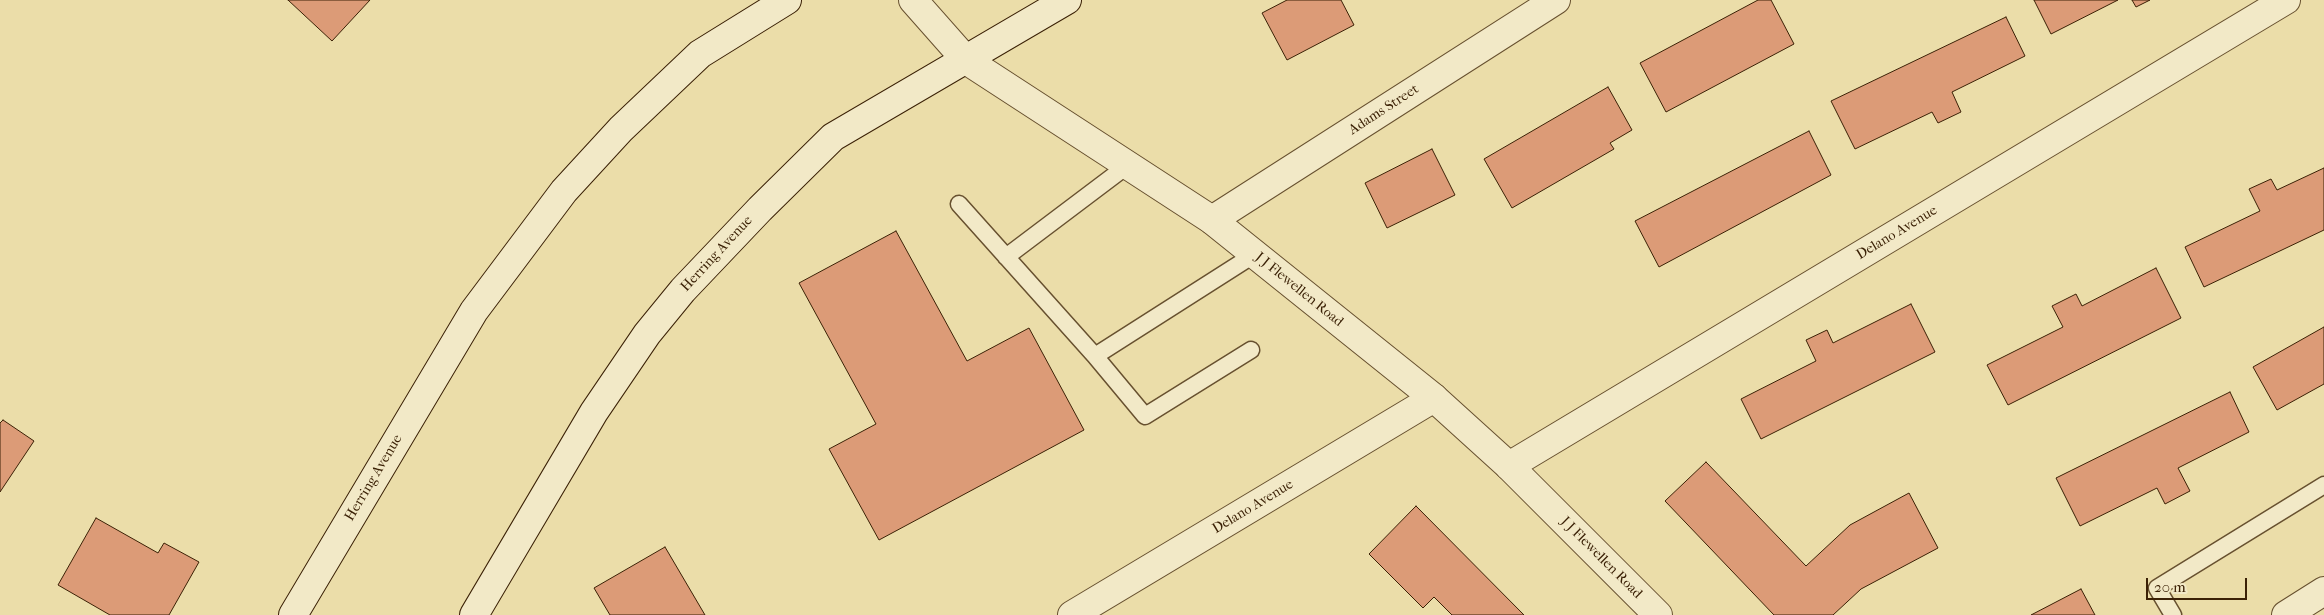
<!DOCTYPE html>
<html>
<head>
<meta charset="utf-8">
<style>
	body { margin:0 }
	#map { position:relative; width:2324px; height:615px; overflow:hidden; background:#ebdda9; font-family:"IM FELL French Canon",serif }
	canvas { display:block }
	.scale { position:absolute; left:2146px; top:578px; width:101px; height:22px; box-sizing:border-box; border:2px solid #3b2106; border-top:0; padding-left:6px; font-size:15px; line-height:18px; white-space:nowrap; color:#3b2106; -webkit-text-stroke:4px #f2e9c7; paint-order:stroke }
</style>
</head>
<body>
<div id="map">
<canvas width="2324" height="615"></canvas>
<div class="scale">20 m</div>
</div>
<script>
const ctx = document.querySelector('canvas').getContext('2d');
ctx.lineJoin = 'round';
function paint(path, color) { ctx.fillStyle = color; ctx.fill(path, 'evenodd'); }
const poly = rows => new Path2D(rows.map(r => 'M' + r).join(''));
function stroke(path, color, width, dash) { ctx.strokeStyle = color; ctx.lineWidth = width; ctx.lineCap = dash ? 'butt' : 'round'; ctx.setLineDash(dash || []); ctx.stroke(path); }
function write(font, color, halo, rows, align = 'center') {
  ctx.font = font + ' "IM FELL French Canon",serif'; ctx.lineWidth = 5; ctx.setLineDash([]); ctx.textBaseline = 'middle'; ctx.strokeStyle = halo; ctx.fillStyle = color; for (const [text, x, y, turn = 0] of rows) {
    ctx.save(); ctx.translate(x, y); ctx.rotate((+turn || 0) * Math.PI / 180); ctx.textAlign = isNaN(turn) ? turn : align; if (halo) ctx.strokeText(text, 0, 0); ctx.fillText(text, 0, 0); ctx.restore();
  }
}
const building = poly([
	[288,0,370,0,332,41,288,0],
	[1287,0,1341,0,1354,25,1287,60,1262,13,1287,0],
	[1758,0,1771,0,1794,44,1666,112,1640,63,1758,0],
	[2034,0,2118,0,2051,34,2034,0],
	[2132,0,2150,0,2136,7,2132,0],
	[2006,17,2025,56,1952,92,1961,112,1938,123,1932,112,1855,149,1831,101,2006,17],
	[1608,87,1632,130,1610,143,1614,149,1512,208,1484,159,1608,87],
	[1809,131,1831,175,1659,267,1635,221,1809,131],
	[1432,149,1455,195,1387,228,1365,183,1432,149],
	[2324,168,2324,230,2204,287,2185,247,2260,211,2249,189,2271,179,2277,190,2324,168],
	[896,231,967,361,1029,328,1084,430,879,540,829,449,876,424,799,283,896,231],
	[2156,268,2181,318,2008,405,1987,365,2063,327,2052,306,2076,294,2082,306,2156,268],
	[1911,304,1935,352,1761,439,1741,399,1816,361,1806,340,1827,330,1833,343,1911,304],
	[2324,327,2324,384,2277,410,2253,367,2324,327],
	[2230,392,2249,432,2178,468,2190,491,2165,504,2157,488,2080,526,2056,478,2230,392],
	[3,420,34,441,0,492,0,423,3,420],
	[1706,462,1806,566,1850,525,1909,493,1938,548,1861,589,1833,615,1774,615,1665,501,1706,462],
	[1416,506,1524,615,1452,615,1434,597,1423,608,1369,554,1416,506],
	[96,518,158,553,164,543,199,562,169,615,110,615,58,585,96,518],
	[665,547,705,615,610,615,594,588,665,547],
	[2081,589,2095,615,2031,615,2081,589]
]);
const service = poly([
	[959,204,1095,356,1145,416,1251,350],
	[1006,257,1128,165],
	[1095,356,1255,254],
	[2173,615,2157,588,2324,485]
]);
const minor = poly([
	[1212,220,1556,0],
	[1509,466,2286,0],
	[1072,615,1434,398],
	[2286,615,2324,591]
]);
const tertiary = poly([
	[913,0,966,60,1212,220,1434,398,1509,466,1658,615]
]);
const secondary = poly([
	[293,615,474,311,564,191,621,129,700,54,787,0],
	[474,615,594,412,647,334,683,290,760,209,833,137,1067,0]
]);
const streetNames = [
	["Adams Street",1384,110,-33],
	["Delano Avenue",1897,233,-31],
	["Herring Avenue",717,254,-47],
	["J J Flewellen Road",1299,290,39],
	["Herring Avenue",374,478,-59],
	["Delano Avenue",1253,507,-31],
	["J J Flewellen Road",1601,558,45]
];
paint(building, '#dc9b77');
stroke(building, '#3b2106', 1);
stroke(service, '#67502f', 19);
stroke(minor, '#67502f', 30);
stroke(tertiary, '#67502f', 30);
stroke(secondary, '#3b2106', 30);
stroke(service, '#f2e9c7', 16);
stroke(minor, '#f2e9c7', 28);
stroke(tertiary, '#f2e9c7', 28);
stroke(secondary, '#f2e9c7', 28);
write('14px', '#3b2106', '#f2e9c7', streetNames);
</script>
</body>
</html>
